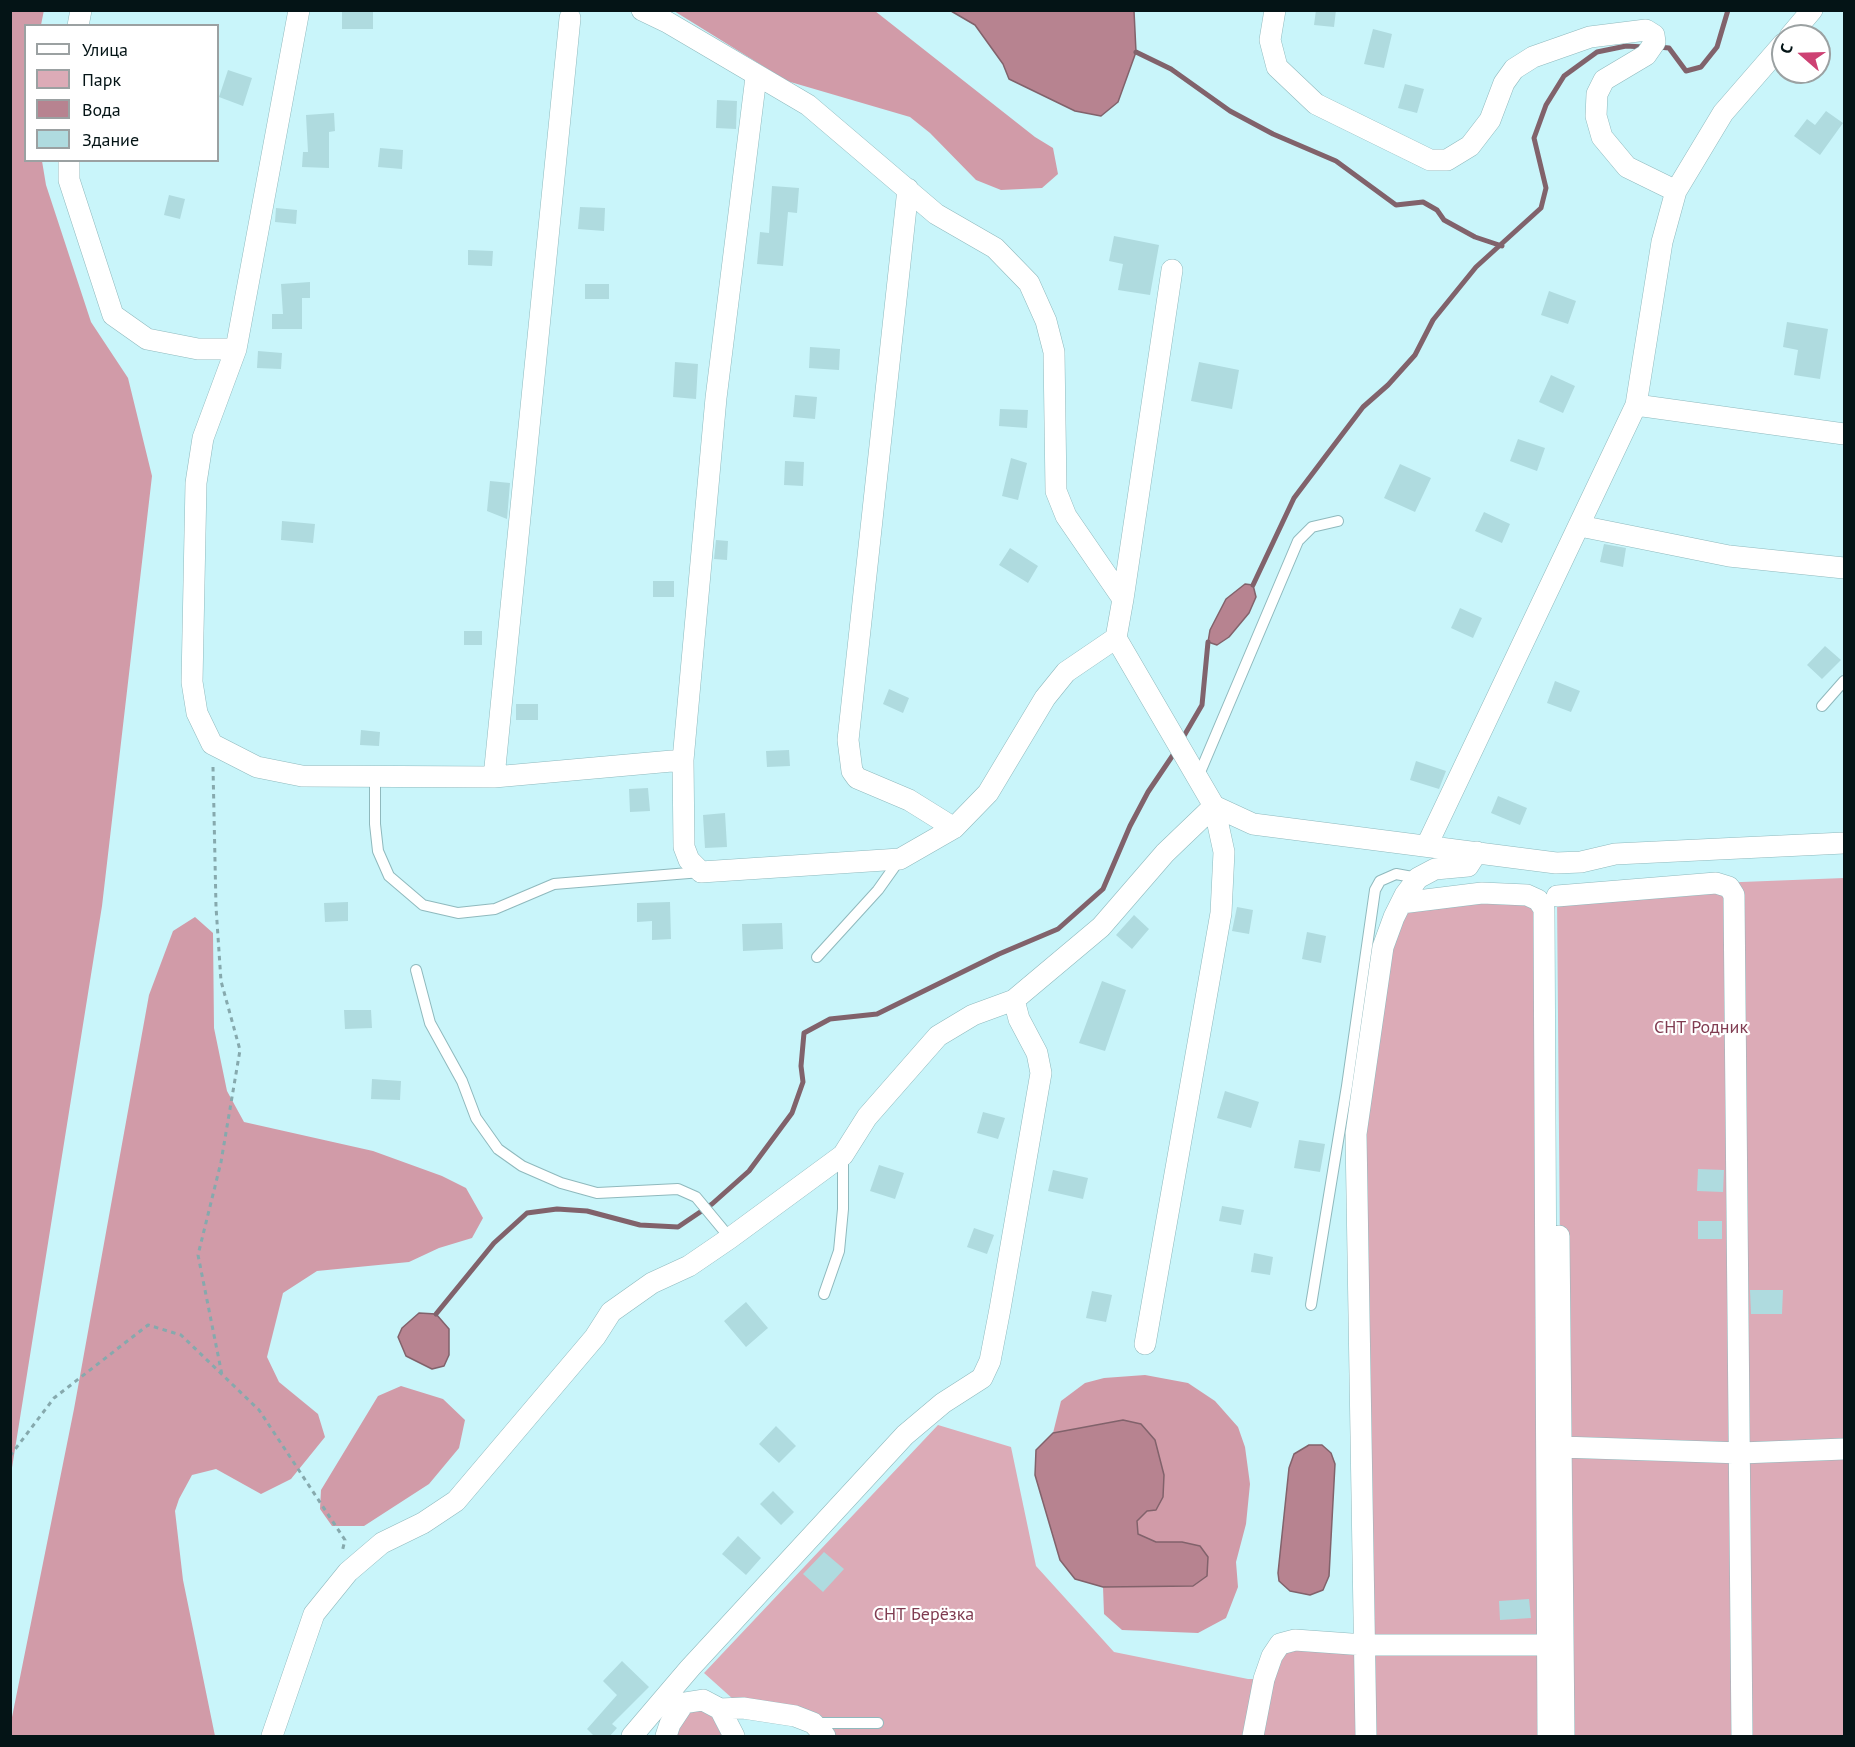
<!DOCTYPE html>
<html>
<head>
<meta charset="utf-8">
<style>
	body { margin:0 }
	#map { position:relative; width:1855px; height:1747px; overflow:hidden; background:#c9f5fa; font-family:"PT Sans",sans-serif }
	canvas { display:block }
	.frame { position:absolute; inset:0; border:12px solid #041416; pointer-events:none }
	.legend { position:absolute; left:24px; top:24px; width:195px; height:138px; box-sizing:border-box; background:#fff; border:2px solid #9ba1a2; margin:0; padding:8px 10px; list-style:none; font-size:18px; color:#041416 }
	.legend li { display:flex; align-items:center; gap:12px; height:30px }
	.legend b { width:30px; border:2px solid #9ba1a2 }
	.north { position:absolute; left:1771px; top:24px; width:60px; height:60px; box-sizing:border-box; background:#fff; border:2px solid #9ba1a2; border-radius:50%; rotate:290deg; font-size:16px; font-weight:700; line-height:24px; text-align:center; color:#041416 }
	.north::after { content:''; display:block; margin:auto; width:21px; height:27px; background:#cd4173; clip-path:polygon(50% 0,100% 100%,50% 72%,0 100%) }
</style>
</head>
<body>
<div id="map">
<canvas width="1855" height="1747"></canvas>
<div class="frame"></div>
<ul class="legend">
<li><b style="height:8px;background:#fff"></b>Улица</li>
<li><b style="height:16px;background:#dcabb7"></b>Парк</li>
<li><b style="height:16px;background:#b78390"></b>Вода</li>
<li><b style="height:16px;background:#afdbdf"></b>Здание</li>
</ul>
<div class="north">С</div>
</div>
<script>
const ctx = document.querySelector('canvas').getContext('2d');
ctx.lineJoin = 'round';
function paint(path, color) { ctx.fillStyle = color; ctx.fill(path, 'evenodd'); }
const poly = rows => new Path2D(rows.map(r => 'M' + r).join(''));
function stroke(path, color, width, dash) { ctx.strokeStyle = color; ctx.lineWidth = width; ctx.lineCap = dash ? 'butt' : 'round'; ctx.setLineDash(dash || []); ctx.stroke(path); }
function write(font, color, halo, rows, align = 'center') {
  ctx.font = font + ' "PT Sans",sans-serif'; ctx.lineWidth = 4.5; ctx.setLineDash([]); ctx.textBaseline = 'middle'; ctx.strokeStyle = halo; ctx.fillStyle = color; for (const [text, x, y, turn = 0] of rows) {
    ctx.save(); ctx.translate(x, y); ctx.rotate((+turn || 0) * Math.PI / 180); ctx.textAlign = isNaN(turn) ? turn : align; if (halo) ctx.strokeText(text, 0, 0); ctx.fillText(text, 0, 0); ctx.restore();
  }
}
const green = poly([
	[1844,878,1844,1736,1564,1736,1557,896,1716,883],
	[1538,900,1548,1736,825,1736,743,1708,704,1673,938,1425,1011,1447,1036,1566,1114,1652,1248,1679,1264,1679,1280,1644,1365,1644,1356,1134,1401,903],
	[700,1709,712,1716,722,1736,661,1736,687,1711]
]);
const forest = poly([
	[44,10,41,25,26,26,26,160,42,161,46,185,91,322,128,378,152,476,102,906,11,1474,10,11],
	[674,11,875,11,1035,137,1053,148,1058,174,1042,188,1001,190,976,180,930,133,910,117,787,81],
	[195,917,213,933,214,1028,227,1091,244,1122,373,1151,442,1176,466,1188,483,1218,472,1238,439,1248,409,1262,317,1271,283,1293,267,1357,279,1382,318,1414,325,1437,291,1479,261,1494,216,1469,192,1475,179,1499,175,1511,183,1580,215,1736,11,1736,11,1722,74,1409,149,995,173,931],
	[1145,1375,1188,1383,1215,1401,1238,1427,1245,1447,1250,1484,1246,1524,1236,1562,1238,1587,1226,1618,1198,1633,1122,1630,1104,1614,1103,1587,1193,1586,1182,1542,1156,1542,1138,1534,1137,1521,1147,1511,1123,1420,1053,1433,1061,1401,1085,1383,1104,1378],
	[401,1386,443,1399,465,1420,459,1448,429,1484,364,1526,332,1526,320,1509,321,1490,378,1396]
]);
const water = poly([
	[951,11,1134,11,1136,52,1118,102,1101,116,1075,111,1009,79,1003,64,975,25,951,11],
	[1245,584,1253,585,1256,597,1249,613,1229,637,1217,645,1208,642,1210,630,1226,599,1245,584],
	[419,1313,436,1314,449,1329,449,1355,444,1366,432,1369,406,1356,398,1337,402,1328,419,1313],
	[1123,1420,1141,1424,1155,1440,1164,1475,1163,1497,1156,1510,1147,1511,1137,1521,1138,1534,1156,1542,1182,1542,1200,1546,1208,1557,1207,1576,1193,1586,1103,1587,1075,1579,1060,1560,1035,1475,1036,1450,1053,1433,1123,1420],
	[1309,1445,1322,1445,1331,1453,1335,1464,1329,1576,1323,1590,1310,1595,1290,1591,1279,1581,1278,1573,1289,1468,1294,1454,1309,1445]
]);
const stream = poly([
	[1659,47,1669,48,1686,71,1701,67,1717,47,1728,10],
	[1136,52,1171,69,1230,111,1273,134,1336,161,1396,205,1423,202,1437,210,1444,220,1475,237,1502,246],
	[1253,585,1294,498,1325,457,1363,407,1388,385,1415,355,1433,320,1476,267,1541,208,1546,188,1534,138,1546,105,1564,76,1597,52,1626,46,1644,47],
	[1181,741,1202,705,1208,642],
	[436,1314,494,1243,527,1213,557,1209,587,1211,640,1225,678,1227,712,1204,749,1171,792,1113,803,1082,801,1066,804,1033,830,1019,877,1014,999,954,1058,929,1103,889,1130,826,1148,792,1175,752]
]);
const building = poly([
	[342,10,373,10,373,29,342,29],
	[1316,10,1336,10,1334,27,1314,25],
	[1373,29,1392,34,1384,68,1364,64],
	[228,70,252,78,243,106,219,97],
	[1405,84,1424,89,1417,113,1398,108],
	[717,100,737,101,736,129,716,128],
	[1826,111,1843,123,1820,155,1794,136,1807,119,1815,125],
	[334,113,335,131,329,132,329,168,302,167,303,152,308,152,306,115],
	[380,148,403,150,402,169,378,167],
	[772,186,799,188,797,213,788,212,783,266,757,264,760,232,769,233],
	[169,195,185,199,180,219,164,215],
	[580,207,605,208,604,231,578,229],
	[276,208,297,210,296,224,275,222],
	[1114,236,1159,245,1150,295,1118,290,1123,264,1109,261],
	[468,250,493,251,492,266,468,265],
	[310,282,310,298,302,298,302,329,272,329,272,314,283,314,281,284],
	[585,284,609,284,609,299,585,299],
	[1549,291,1576,301,1568,324,1541,315],
	[1787,322,1828,329,1820,379,1794,375,1798,350,1783,347],
	[810,347,840,349,839,370,809,368],
	[258,351,282,353,281,369,257,368],
	[675,362,698,364,696,399,673,397],
	[1199,362,1239,370,1232,409,1191,401],
	[1551,375,1575,386,1563,413,1539,402],
	[795,395,817,397,815,419,793,417],
	[1000,409,1028,410,1027,428,999,426],
	[1518,439,1545,448,1537,471,1510,461],
	[1011,458,1027,463,1018,500,1002,496],
	[785,461,804,462,803,486,784,485],
	[1400,464,1431,478,1415,512,1384,498],
	[490,481,510,483,507,519,487,511],
	[1484,512,1510,524,1502,543,1475,531],
	[282,521,315,524,313,543,281,540],
	[716,540,728,541,727,560,714,559],
	[1604,544,1626,548,1623,567,1600,562],
	[1010,548,1038,566,1028,583,999,565],
	[653,581,674,581,674,597,653,597],
	[1460,608,1482,618,1473,638,1451,628],
	[464,631,482,631,482,645,464,645],
	[1825,646,1841,660,1822,679,1807,665],
	[1555,681,1580,691,1571,712,1547,703],
	[889,689,909,698,903,713,883,704],
	[516,704,538,704,538,720,516,720],
	[361,730,380,732,379,746,360,745],
	[789,750,790,766,767,767,766,751],
	[1416,761,1446,771,1439,789,1410,780],
	[648,788,650,811,630,812,629,789],
	[1498,796,1527,808,1520,825,1491,813],
	[725,813,727,847,705,848,703,815],
	[348,902,348,921,325,922,324,903],
	[670,902,671,939,652,940,652,921,637,922,637,903],
	[1237,907,1253,910,1249,934,1232,931],
	[1134,915,1149,929,1132,949,1116,935],
	[782,923,783,949,743,951,742,924],
	[1307,932,1326,936,1321,963,1302,959],
	[1102,981,1126,990,1105,1051,1079,1043],
	[344,1010,371,1010,372,1028,345,1029],
	[372,1079,401,1081,400,1100,371,1099],
	[1225,1091,1259,1102,1251,1128,1217,1118],
	[983,1112,1005,1118,998,1139,977,1133],
	[1299,1140,1325,1144,1320,1172,1294,1168],
	[879,1165,904,1173,895,1199,870,1191],
	[1698,1169,1724,1170,1723,1192,1697,1191],
	[1053,1170,1088,1178,1083,1199,1048,1191],
	[1222,1206,1244,1210,1241,1225,1219,1221],
	[1698,1221,1722,1221,1722,1239,1698,1239],
	[974,1228,994,1235,987,1254,967,1247],
	[1254,1253,1273,1257,1270,1275,1251,1272],
	[1750,1290,1783,1290,1782,1314,1751,1314],
	[1092,1291,1112,1295,1106,1322,1086,1318],
	[746,1302,768,1328,746,1347,724,1321],
	[776,1426,796,1446,779,1463,759,1444],
	[773,1491,794,1512,781,1525,760,1504],
	[738,1536,761,1558,746,1575,722,1554],
	[824,1552,844,1569,823,1592,803,1574],
	[1529,1599,1531,1618,1500,1620,1499,1601],
	[622,1661,649,1687,612,1724,617,1728,609,1737,595,1737,587,1729,617,1695,603,1681]
]);
const path = poly([
	[213,767,216,907,221,981,240,1050,221,1162,198,1255,222,1375],
	[10,1456,54,1398,148,1325,181,1335,259,1410,345,1540,342,1552]
]);
const service = poly([
	[1822,706,1844,681],
	[1198,777,1298,541,1312,527,1338,521],
	[375,778,375,824,378,851,389,876,423,905,458,913,495,909,554,884,701,872],
	[817,957,878,890,900,859],
	[416,970,430,1023,462,1081,476,1118,498,1149,522,1166,561,1183,597,1193,678,1189,696,1197,730,1238],
	[824,1294,839,1251,843,1209,843,1155],
	[1311,1305,1347,1086,1375,890,1380,881,1396,874,1418,878],
	[813,1723,878,1723]
]);
const minor = poly([
	[299,10,236,349,203,438,196,483,192,682,197,713,212,744,257,767,302,776,494,777,683,760],
	[642,10,667,22,808,105,936,214,995,248,1029,283,1046,321,1054,352,1056,491,1066,516,1123,599,1116,638,1214,806,1253,824,1556,863,1581,862,1615,854,1844,843],
	[1275,10,1270,40,1277,67,1316,104,1430,160,1447,160,1470,146,1490,120,1504,83,1514,69,1533,57,1590,37,1646,30,1654,35,1655,42,1646,55,1604,80,1597,94,1596,116,1602,137,1627,167,1676,191],
	[78,26,81,10],
	[1790,36,1812,10],
	[756,77,716,398,683,760,684,847,689,860,701,872,900,859,954,828,988,793,1045,698,1066,672,1116,638],
	[69,160,69,180,113,315,147,339,198,349,236,349],
	[908,189,848,740,852,771,857,778,909,800,954,828],
	[1636,405,1844,434],
	[1580,526,1729,556,1844,568],
	[1123,599,1172,270],
	[494,777,570,18],
	[1427,845,1636,405,1662,242,1676,191,1723,113,1783,44],
	[1557,896,1716,883,1729,887,1734,895,1742,1736],
	[1401,903,1482,893,1527,895,1538,900,1544,909,1548,1736],
	[1559,1236,1564,1736],
	[1145,1344,1221,913,1224,852,1214,806],
	[1561,1447,1741,1453,1844,1449],
	[720,1709,743,1708,795,1716,813,1723,825,1736],
	[272,1736,314,1614,348,1572,382,1543,423,1523,456,1501,595,1337,611,1312,652,1283,689,1266,730,1238,843,1155,867,1117,938,1036,973,1015,1014,1000,1101,927,1165,853,1214,806],
	[632,1736,690,1668,905,1435,943,1403,982,1378,990,1361,1000,1309,1041,1073,1037,1053,1019,1019,1014,1000],
	[666,1736,670,1724,684,1703,703,1700,720,1709,734,1736],
	[1253,1736,1264,1679,1272,1656,1280,1644,1295,1640,1365,1645,1546,1645],
	[1366,1736,1356,1134,1383,947,1394,917,1405,895,1418,878,1435,869,1468,866,1477,852]
]);
const parkNames = [
	["СНТ Родник",1701,1028],
	["СНТ Берёзка",924,1615]
];
paint(green, '#dcabb7');
paint(forest, '#d19ba8');
paint(water, '#b78390');
stroke(water, '#81626b', 1.5);
stroke(stream, '#81626b', 5);
paint(building, '#afdbdf');
stroke(service, '#8fb9bd', 12);
stroke(minor, '#8fb9bd', 22);
stroke(path, '#86a9ad', 3, [4.5, 4.5]);
stroke(service, '#fff', 10);
stroke(minor, '#fff', 21);
write('18px', '#803c51', '#fff', parkNames);
</script>
</body>
</html>
